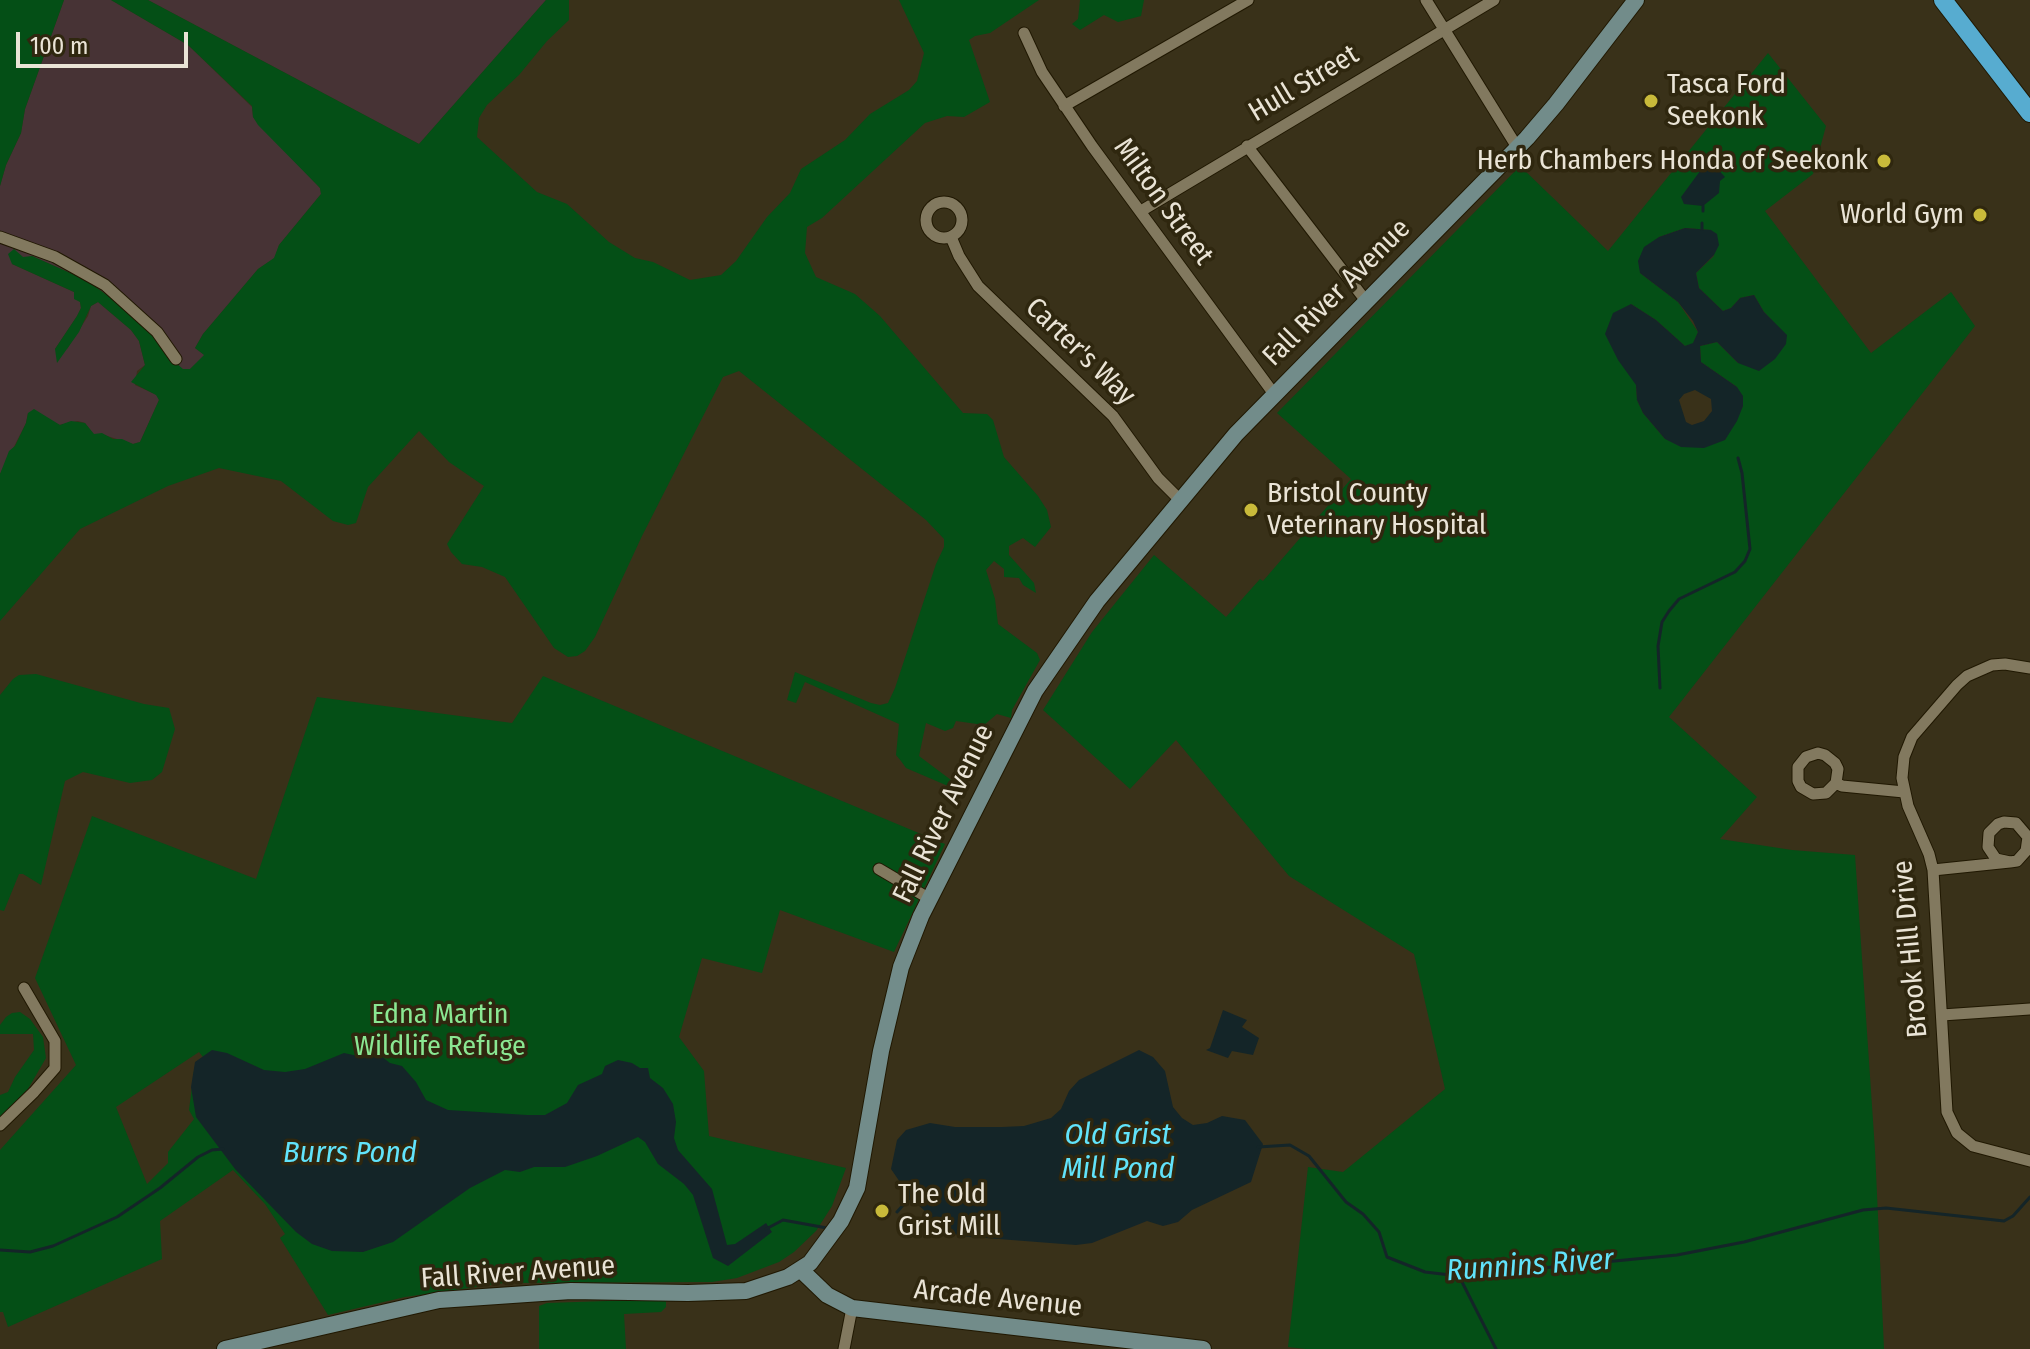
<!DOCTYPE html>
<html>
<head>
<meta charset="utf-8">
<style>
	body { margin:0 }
	#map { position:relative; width:2030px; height:1349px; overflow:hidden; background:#393119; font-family:"Fira Sans Condensed",sans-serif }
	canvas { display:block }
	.scale { position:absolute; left:16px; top:32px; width:172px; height:36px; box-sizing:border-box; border:4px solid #eae4d6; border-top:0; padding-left:10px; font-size:24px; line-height:28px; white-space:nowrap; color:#eae4d6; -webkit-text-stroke:6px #2f270f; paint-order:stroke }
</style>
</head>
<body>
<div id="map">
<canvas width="2030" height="1349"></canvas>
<div class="scale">100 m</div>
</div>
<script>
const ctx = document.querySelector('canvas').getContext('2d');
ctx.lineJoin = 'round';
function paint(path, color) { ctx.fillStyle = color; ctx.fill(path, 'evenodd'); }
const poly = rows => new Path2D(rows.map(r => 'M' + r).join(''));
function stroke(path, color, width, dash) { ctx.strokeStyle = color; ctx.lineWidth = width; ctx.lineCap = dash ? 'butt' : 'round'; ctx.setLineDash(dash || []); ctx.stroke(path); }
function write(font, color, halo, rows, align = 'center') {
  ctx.font = font + ' "Fira Sans Condensed",sans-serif'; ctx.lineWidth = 7; ctx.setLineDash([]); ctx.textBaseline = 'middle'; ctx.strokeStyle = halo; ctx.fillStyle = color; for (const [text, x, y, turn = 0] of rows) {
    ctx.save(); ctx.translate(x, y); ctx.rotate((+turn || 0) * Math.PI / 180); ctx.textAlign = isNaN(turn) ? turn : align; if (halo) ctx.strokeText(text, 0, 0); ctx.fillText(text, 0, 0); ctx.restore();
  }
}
const industrial = poly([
	[64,0,111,0,188,45,252,107,253,117,320,188,321,194,279,245,275,258,258,269,203,334,195,348,205,355,190,369,183,370,115,301,86,280,32,256,12,264,74,292,80,302,81,308,77,316,55,349,67,349,88,316,91,306,98,302,131,330,139,341,145,365,137,371,135,385,157,395,159,400,140,442,133,444,104,435,94,435,85,423,78,421,59,425,28,413,26,423,0,474,0,186,6,165,21,133,25,109],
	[148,0,546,0,419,144]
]);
const green = poly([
	[0,0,64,0,25,109,21,133,6,165,0,186],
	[111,0,148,0,419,144,546,0,569,0,569,20,547,41,519,75,487,105,479,118,477,137,537,192,567,204,609,242,635,258,653,262,690,280,721,275,736,261,767,217,790,193,801,169,845,140,870,114,909,90,917,81,924,53,899,0,1039,0,990,33,975,36,969,40,990,102,964,117,947,116,925,123,822,218,807,227,805,253,816,277,855,294,880,316,963,413,987,414,993,420,1004,457,1038,496,1047,510,1051,527,1035,547,1023,538,1009,546,1009,555,1034,583,1036,593,1023,585,1019,578,1004,577,1004,569,994,561,986,570,995,599,998,624,1037,653,1040,660,1012,710,1011,718,997,714,984,725,956,721,953,728,945,731,926,723,919,756,951,780,948,786,906,768,901,761,896,755,899,724,805,682,796,703,787,700,795,672,871,703,880,705,888,703,895,688,936,564,944,547,944,539,926,520,739,371,723,377,642,536,595,637,585,651,577,656,568,657,554,648,505,577,482,567,462,564,451,552,447,544,484,486,449,462,419,431,368,487,356,523,348,525,333,521,281,481,219,468,168,486,80,529,0,621,0,474,9,451,15,446,26,423,28,413,34,409,60,425,71,421,85,423,94,434,102,433,113,439,122,439,133,444,140,442,159,400,156,395,131,382,145,365,139,341,131,330,98,302,91,306,79,332,57,363,55,349,77,316,81,308,80,302,74,299,74,292,12,264,8,254,14,249,23,257,32,256,86,280,115,301,124,300,176,363,183,369,190,369,204,355,195,348,203,334,258,269,274,258,279,245,321,194,320,188,258,125,253,117,252,106,188,45],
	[1080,0,1144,0,1141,16,1118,22,1104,15,1080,30,1072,24,1078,19],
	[1768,53,1826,126,1813,174,1765,211,1871,353,1951,292,1975,326,1669,717,1757,797,1720,839,1792,850,1855,855,1875,1150,1884,1349,1306,1349,1288,1347,1308,1167,1343,1172,1445,1089,1414,954,1289,876,1176,740,1130,789,1043,710,1092,632,1154,555,1226,617,1260,579,1263,581,1351,479,1277,413,1520,166,1608,251],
	[1685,228,1711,230,1714,256,1696,273,1699,288,1723,311,1731,308,1740,298,1754,295,1764,312,1786,335,1738,363,1717,342,1700,346,1701,362,1737,387,1743,406,1725,440,1665,439,1643,413,1637,400,1631,304,1656,320,1685,346,1693,344,1698,332,1678,302,1640,273,1659,237],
	[36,674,144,704,169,708,175,729,162,772,152,780,130,783,83,772,65,781,41,885,23,874,19,874,4,911,0,910,0,695,13,679,19,675],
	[543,676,945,844,894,952,780,910,762,973,702,958,679,1037,704,1071,709,1136,846,1168,832,1206,816,1231,794,1252,779,1262,737,1278,712,1282,504,1283,405,1297,328,1315,280,1238,285,1234,265,1204,233,1170,160,1221,162,1259,8,1327,3,1312,0,1312,0,1150,76,1065,35,978,92,816,256,879,317,697,512,723],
	[199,1052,203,1057,194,1071,189,1110,194,1119,168,1152,168,1163,147,1184,116,1107],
	[20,1012,30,1019,43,1037,46,1058,28,1089,0,1118,0,1095,8,1092,15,1077,34,1050,33,1034,0,1034,0,1025,6,1017,12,1013],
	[666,1299,666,1307,661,1312,624,1314,626,1349,539,1349,539,1306,547,1303]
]);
const water = poly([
	[1711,162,1725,177,1720,181,1719,193,1703,206,1684,204,1681,197,1703,167],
	[1685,228,1711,230,1717,234,1719,245,1714,255,1696,273,1699,288,1723,311,1731,308,1740,298,1754,295,1764,312,1787,335,1786,344,1775,359,1759,371,1738,363,1717,342,1700,346,1701,362,1737,387,1743,396,1743,406,1737,421,1725,440,1704,448,1681,447,1665,439,1643,413,1637,400,1636,385,1618,360,1605,334,1613,313,1631,304,1656,320,1685,346,1693,343,1698,332,1693,321,1678,302,1640,273,1638,261,1644,247,1659,237],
	[1695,390,1711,399,1712,411,1704,421,1692,425,1686,422,1679,400,1684,394],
	[1223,1010,1247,1020,1242,1027,1259,1038,1253,1055,1232,1051,1228,1058,1206,1050,1210,1048],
	[212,1050,227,1053,264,1070,285,1072,305,1069,344,1053,367,1058,381,1056,390,1063,402,1066,416,1082,426,1100,448,1110,527,1115,545,1115,567,1103,578,1085,602,1074,605,1066,618,1060,632,1063,640,1068,648,1068,650,1078,663,1088,673,1104,676,1122,674,1138,678,1150,712,1189,727,1245,735,1244,766,1223,772,1232,728,1266,713,1258,693,1195,684,1184,658,1164,645,1142,638,1137,597,1156,565,1167,534,1167,520,1172,505,1170,470,1188,393,1242,363,1252,332,1251,312,1244,296,1232,235,1169,196,1117,191,1087,195,1062],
	[1139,1050,1153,1057,1165,1071,1173,1107,1182,1118,1193,1125,1207,1123,1222,1116,1245,1120,1263,1144,1251,1182,1192,1210,1178,1222,1163,1226,1147,1221,1092,1243,1076,1245,960,1236,937,1227,926,1212,905,1193,904,1188,891,1169,897,1140,906,1130,930,1123,955,1127,1002,1127,1024,1126,1051,1118,1061,1109,1069,1091,1079,1080]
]);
const stream = poly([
	[1703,211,1703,206],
	[1702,229,1702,223],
	[1660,688,1658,646,1662,622,1669,611,1679,599,1735,572,1745,561,1750,549,1742,473,1738,458],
	[1258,1147,1290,1145,1309,1156,1346,1202,1363,1214,1379,1232,1387,1257,1425,1272,1459,1276,1677,1255,1744,1242,1863,1210,1886,1208,2004,1221,2013,1216,2030,1197],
	[897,1212,912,1195],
	[766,1229,783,1220,827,1228],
	[0,1250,30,1252,53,1246,117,1217,160,1188,198,1157,212,1150,223,1149],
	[1459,1276,1496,1349]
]);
const minor = poly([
	[1426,0,1517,147],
	[1024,33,1042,72,1092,146,1274,394],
	[1064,106,1248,0],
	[1247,146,1366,301],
	'926 220a18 18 0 1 1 36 0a18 18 0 1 1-36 0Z',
	[1141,211,1494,0],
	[0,237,55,257,105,285,157,332,176,359],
	[951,237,959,256,978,286,1113,416,1158,478,1180,500],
	[2030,668,2005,664,1992,665,1967,676,1957,685,1912,737,1904,757,1902,778,1908,806,1929,854,1933,870,1947,1112,1957,1133,1973,1146,2030,1161],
	[1836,783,1826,793,1813,794,1801,787,1798,781,1798,767,1806,757,1818,753,1825,755,1835,763,1838,769,1836,783,1842,786,1904,792],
	[879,869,930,899],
	[1933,870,2010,862,2017,861,2026,851,2028,837,2016,823,2004,822,1998,824,1989,833,1988,847,1996,859,2010,862],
	[1942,1015,2030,1009],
	[0,1125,34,1092,55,1068,55,1041,24,988],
	[844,1349,852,1308]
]);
const secondary = poly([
	[801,1270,827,1295,852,1308,1203,1349],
	[225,1349,439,1300,571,1291,688,1293,746,1291,788,1277,810,1263,841,1221,857,1188,881,1051,901,967,921,916,1035,691,1097,601,1236,434,1527,138,1556,104,1636,0]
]);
const trunk = poly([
	[1943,0,2030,113]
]);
const markers = [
	[1651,101,8,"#c9ba3a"],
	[1884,161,8,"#c9ba3a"],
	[1980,215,8,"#c9ba3a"],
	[1251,510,8,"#c9ba3a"],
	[882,1211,8,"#c9ba3a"]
];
const streetNames = [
	["Hull Street",1304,84,-31],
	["Milton Street",1163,202,54],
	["Fall River Avenue",1337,293,-45],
	["Carter's Way",1080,352,44],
	["Fall River Avenue",944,814,-64],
	["Brook Hill Drive",1911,949,-95],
	["Fall River Avenue",518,1273,-4],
	["Arcade Avenue",998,1299,6]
];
const poiNames = [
	["Tasca Ford",1667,85],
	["Seekonk",1667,117],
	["Herb Chambers Honda of Seekonk",1868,161,"right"],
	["World Gym",1964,215,"right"],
	["Bristol County",1267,494],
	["Veterinary Hospital",1267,526],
	["The Old",898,1195],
	["Grist Mill",898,1227]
];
const parkNames = [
	["Edna Martin",440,1015],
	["Wildlife Refuge",440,1047]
];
const waterNames = [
	["Old Grist",1118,1136],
	["Mill Pond",1118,1170],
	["Burrs Pond",350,1154],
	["Runnins River",1530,1266,-4]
];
paint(industrial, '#473335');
paint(green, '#044f16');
paint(water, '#142528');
stroke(stream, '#142528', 3);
stroke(minor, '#201802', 13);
stroke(secondary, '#201802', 18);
stroke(trunk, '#201802', 20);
stroke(minor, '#82795f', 11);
stroke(secondary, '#728c8a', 16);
stroke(trunk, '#57acd0', 18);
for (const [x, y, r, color] of markers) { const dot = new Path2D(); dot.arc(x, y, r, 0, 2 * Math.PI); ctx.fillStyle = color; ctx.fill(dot); stroke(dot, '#2f270f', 3); }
write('28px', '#eae4d6', '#2f270f', streetNames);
write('28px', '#eae4d6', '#2f270f', poiNames, 'left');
write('28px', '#8ae792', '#2f270f', parkNames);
write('italic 30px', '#61e3fa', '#2f270f', waterNames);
</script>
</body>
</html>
